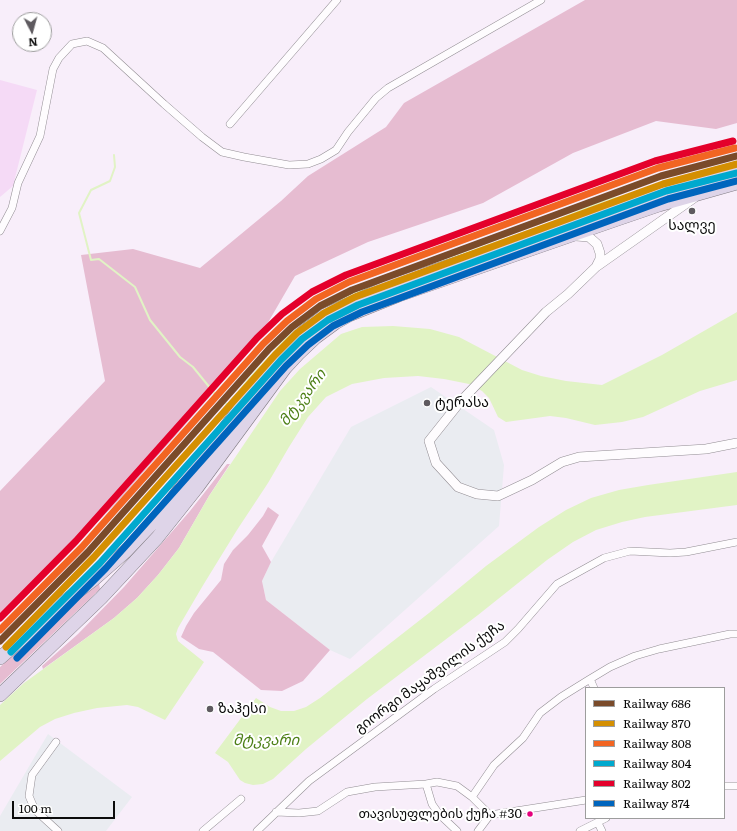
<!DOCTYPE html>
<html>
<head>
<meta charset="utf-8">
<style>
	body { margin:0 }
	#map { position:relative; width:737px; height:831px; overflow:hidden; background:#f8eefa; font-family:Literata,serif }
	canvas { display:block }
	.legend { position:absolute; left:585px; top:687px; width:140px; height:132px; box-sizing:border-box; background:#fff; border:1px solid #9d9d9d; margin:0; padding:5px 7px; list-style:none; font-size:12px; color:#0b0b0b }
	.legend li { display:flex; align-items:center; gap:8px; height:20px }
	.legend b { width:20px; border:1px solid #9d9d9d }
	.north { position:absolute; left:12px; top:12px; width:40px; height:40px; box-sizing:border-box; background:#fff; border:1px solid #9d9d9d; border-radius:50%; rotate:174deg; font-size:11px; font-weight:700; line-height:16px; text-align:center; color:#0b0b0b }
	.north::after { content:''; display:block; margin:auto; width:14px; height:18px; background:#5e5a5f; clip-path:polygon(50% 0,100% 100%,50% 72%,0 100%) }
	.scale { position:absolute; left:12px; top:801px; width:103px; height:18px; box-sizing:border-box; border:2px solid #0b0b0b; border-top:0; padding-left:5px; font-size:12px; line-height:14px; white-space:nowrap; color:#0b0b0b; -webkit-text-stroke:3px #fff; paint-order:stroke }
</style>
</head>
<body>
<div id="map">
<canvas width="737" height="831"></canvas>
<ul class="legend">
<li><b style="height:5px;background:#7a4b2a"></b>Railway 686</li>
<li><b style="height:5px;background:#d48f02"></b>Railway 870</li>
<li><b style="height:5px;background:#f26522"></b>Railway 808</li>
<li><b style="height:5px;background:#00a9ce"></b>Railway 804</li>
<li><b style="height:5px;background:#e4002b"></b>Railway 802</li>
<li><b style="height:5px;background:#0065bd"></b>Railway 874</li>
</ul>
<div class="north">N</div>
<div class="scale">100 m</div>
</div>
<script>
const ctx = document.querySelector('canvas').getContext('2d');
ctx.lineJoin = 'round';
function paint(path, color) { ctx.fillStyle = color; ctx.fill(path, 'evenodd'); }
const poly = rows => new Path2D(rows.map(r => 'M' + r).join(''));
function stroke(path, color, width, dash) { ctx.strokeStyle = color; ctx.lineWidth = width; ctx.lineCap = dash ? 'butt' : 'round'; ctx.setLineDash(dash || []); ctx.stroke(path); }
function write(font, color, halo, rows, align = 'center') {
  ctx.font = font + ' Literata,"Noto Sans Georgian",serif'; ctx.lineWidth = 4; ctx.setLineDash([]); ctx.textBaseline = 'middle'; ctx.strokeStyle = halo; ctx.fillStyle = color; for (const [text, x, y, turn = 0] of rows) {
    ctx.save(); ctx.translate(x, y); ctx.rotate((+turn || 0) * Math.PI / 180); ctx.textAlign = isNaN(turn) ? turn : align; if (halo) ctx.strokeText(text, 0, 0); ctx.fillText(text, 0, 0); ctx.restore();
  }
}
const industrial = poly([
	[431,387,494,430,504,465,499,526,350,659,330,650,266,600,262,581,271,562,351,427],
	[48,734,132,797,106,831,0,831,0,816]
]);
const farmland = poly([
	[0,80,37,90,13,186,0,197]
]);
const forest = poly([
	[585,0,737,0,737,123,716,129,656,121,573,153,483,203,368,242,295,276,255,345,120,499,0,622,0,491,105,381,81,255,133,249,200,268,281,201,308,176,386,127,404,103],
	[227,464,230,464,209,496,179,548,158,575,137,598,114,618,43,669,42,666,78,634,124,587,190,511],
	[268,507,279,515,262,546,271,562,262,581,266,600,330,650,303,681,282,691,261,690,213,652,199,649,181,637,186,626,194,613,221,580,224,564,233,550,248,535,263,516],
	[99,583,100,589,0,684,0,667,39,632]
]);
const water = poly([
	[737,312,737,380,700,391,643,417,622,422,595,425,566,418,550,416,506,422,498,417,489,398,482,391,469,384,444,379,418,376,384,378,352,384,326,397,308,417,289,447,268,483,237,530,202,587,178,628,176,634,178,641,204,662,165,720,138,707,127,705,97,708,74,713,55,719,40,727,0,761,0,705,24,683,114,618,137,598,158,575,179,548,209,496,280,391,300,369,341,334,362,327,393,326,430,329,459,337,522,370,541,376,566,381,602,385,662,355],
	[737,472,737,505,645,517,622,522,596,530,573,542,547,560,478,615,367,699,306,749,273,779,263,784,253,785,245,783,240,780,228,762,215,753,256,698,270,707,281,711,294,711,306,707,320,698,429,613,486,566,539,527,566,510,591,498,619,490,648,485]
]);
const stream = poly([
	[114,155,115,167,110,181,91,190,79,213,91,260,99,259,135,287,150,320,180,357,193,367,215,394],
	[419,270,556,221,608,199,625,197,737,162],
	[302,325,318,311,352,293,379,284],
	[225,403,231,406],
	[228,405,249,379,286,339,296,330]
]);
const minor = poly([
	[230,124,337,0],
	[0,231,12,208,18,183,40,136,53,69,59,58,72,44,87,41,103,48,164,104,202,137,222,152,244,157,289,165,308,164,321,159,336,150,348,132,376,98,388,88,541,0],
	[590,679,594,688],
	[56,742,32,775,29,796,35,810,58,831],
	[426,784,432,804,439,814,457,831],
	[724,786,737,786],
	[472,797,494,765,523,738,540,713,561,697,590,679,610,667,635,656,659,649,730,634,737,634],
	[276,812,299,813,318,811,347,792,375,787,426,784,437,782,457,786,472,797,490,815],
	[598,823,602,831],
	[203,831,241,799],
	[257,831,309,781,434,689,505,642,518,629,557,584,604,558,630,551,670,553,686,552,737,542],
	[478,831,490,815,586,800],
	[580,831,606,818]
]);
const tertiary = poly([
	[694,198,596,267,568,294,546,312,460,402,429,441,436,463,458,487,477,494,498,496,532,480,562,462,579,457,706,449,737,443],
	[576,236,589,237,597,244,600,253,600,259,596,267]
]);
const motorway = poly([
	[0,658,64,602,93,580,126,551,163,512,274,362,302,333,325,315,387,287,705,180,737,171],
	[0,695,101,598,157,538,196,489,285,368,298,354,316,337,335,323,349,315,399,295,618,219,659,205,737,183]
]);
const rail1 = poly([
	[0,641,88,552,269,349,292,327,320,306,352,290,661,176,737,156]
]);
const rail2 = poly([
	[6,647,94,557,275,355,297,333,324,313,355,297,663,184,737,164]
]);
const rail3 = poly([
	[0,630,82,547,263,344,287,321,316,299,349,282,658,168,735,148]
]);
const rail4 = poly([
	[11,652,100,563,281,360,302,339,328,320,358,305,666,191,737,173]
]);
const rail5 = poly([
	[0,618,76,541,257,338,282,314,312,292,346,275,655,161,733,141]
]);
const rail6 = poly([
	[17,658,106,568,286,366,308,345,333,326,362,312,668,199,737,181]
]);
const markers = [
	[692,211,4,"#5e5a5f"],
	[427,403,4,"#5e5a5f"],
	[210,709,4,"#5e5a5f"],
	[530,814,3.5,"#e5007d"]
];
const busNames = [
	["თავისუფლების ქუჩა #30",522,814]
];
const poiNames = [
	["სალვე",692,226,"center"],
	["ტერასა",435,403],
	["ზაჰესი",218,709]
];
const streetNames = [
	["გიორგი მაყაშვილის ქუჩა",430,677,-36]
];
const waterNames = [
	["მტკვარი",303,398,-53],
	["მტკვარი",266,741]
];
paint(industrial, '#eaecf1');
paint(farmland, '#f5daf6');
paint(forest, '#e6bcd1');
paint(water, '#e1f3c5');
stroke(stream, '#e1f3c5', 2);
stroke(minor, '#928d93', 8);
stroke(tertiary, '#928d93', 10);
stroke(motorway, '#7f7a80', 14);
stroke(minor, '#fefcfe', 7);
stroke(tertiary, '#fefcfe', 9);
stroke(motorway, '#ded4e8', 13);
stroke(rail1, '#7a4b2a', 7);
stroke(rail2, '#d48f02', 7);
stroke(rail3, '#f26522', 7);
stroke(rail4, '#00a9ce', 7);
stroke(rail5, '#e4002b', 7);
stroke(rail6, '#0065bd', 7);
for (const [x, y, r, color] of markers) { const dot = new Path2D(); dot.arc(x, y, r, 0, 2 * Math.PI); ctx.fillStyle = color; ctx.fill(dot); stroke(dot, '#fff', 1.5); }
write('13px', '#0b0b0b', '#fff', busNames, 'right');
write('14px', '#0b0b0b', '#fff', poiNames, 'left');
write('14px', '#0b0b0b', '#fff', streetNames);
write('italic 15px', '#4c7f16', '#fff', waterNames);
</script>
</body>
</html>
